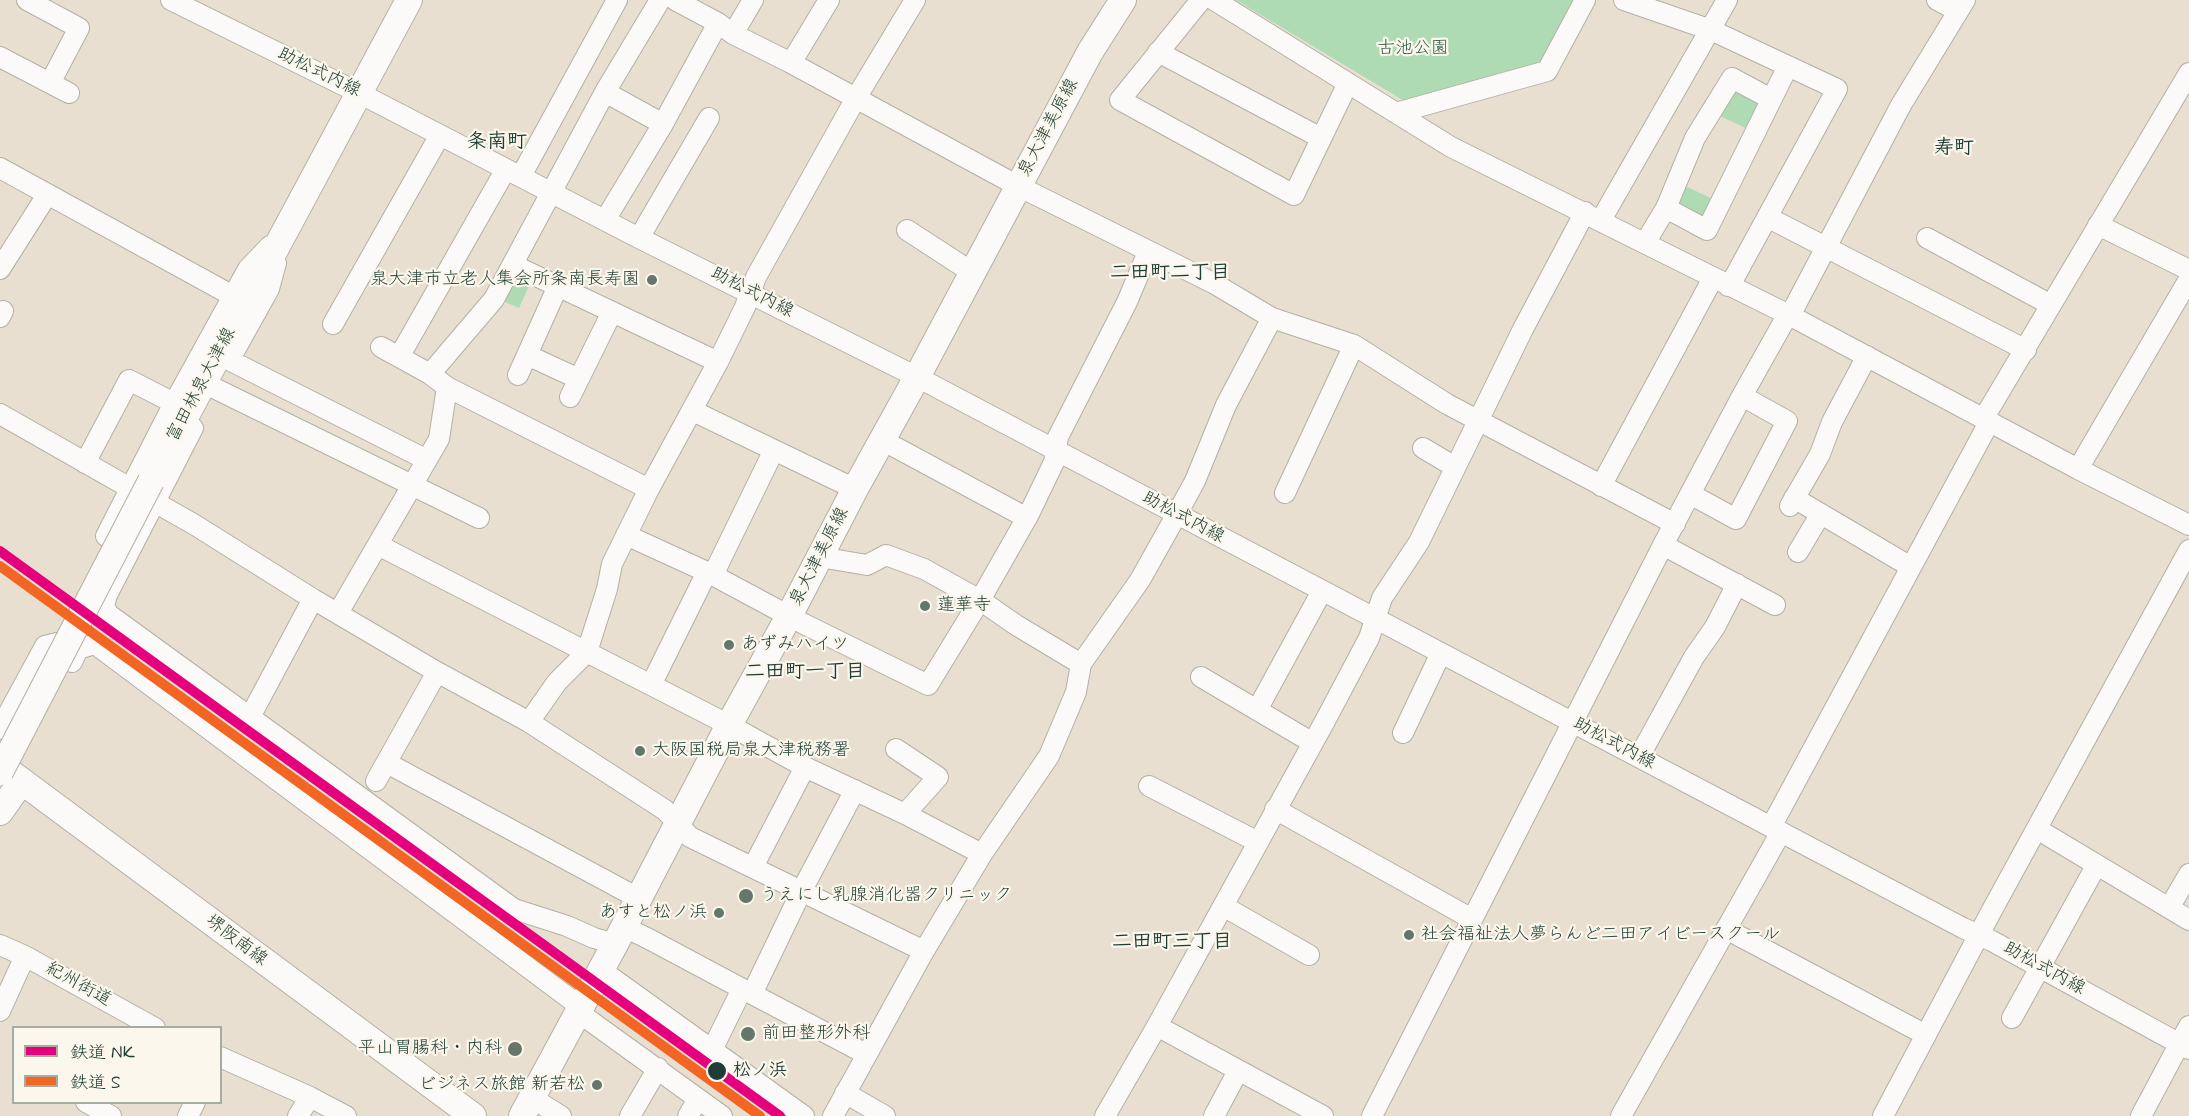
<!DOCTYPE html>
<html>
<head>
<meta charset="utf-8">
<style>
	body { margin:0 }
	#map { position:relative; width:2189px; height:1116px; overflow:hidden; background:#e8dfd0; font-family:Mynerve,"Klee One",sans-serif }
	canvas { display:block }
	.legend { position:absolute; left:12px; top:1026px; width:210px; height:78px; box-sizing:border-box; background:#fbf7ec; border:2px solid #a3ada2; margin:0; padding:8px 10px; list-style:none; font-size:18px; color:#1f3d34 }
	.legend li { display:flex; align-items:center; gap:12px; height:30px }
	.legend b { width:30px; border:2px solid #a3ada2 }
</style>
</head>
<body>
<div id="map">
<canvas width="2189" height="1116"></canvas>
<ul class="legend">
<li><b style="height:8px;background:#e5007d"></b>鉄道 NK</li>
<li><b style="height:8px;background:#f26522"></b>鉄道 S</li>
</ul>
</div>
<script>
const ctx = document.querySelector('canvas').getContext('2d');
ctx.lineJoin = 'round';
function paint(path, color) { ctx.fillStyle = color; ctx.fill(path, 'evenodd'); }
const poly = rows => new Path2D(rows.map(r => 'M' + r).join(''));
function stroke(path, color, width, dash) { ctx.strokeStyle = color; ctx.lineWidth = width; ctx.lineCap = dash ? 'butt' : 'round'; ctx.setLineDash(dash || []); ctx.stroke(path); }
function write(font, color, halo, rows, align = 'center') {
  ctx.font = font + ' Mynerve,"Klee One",sans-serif'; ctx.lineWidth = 4.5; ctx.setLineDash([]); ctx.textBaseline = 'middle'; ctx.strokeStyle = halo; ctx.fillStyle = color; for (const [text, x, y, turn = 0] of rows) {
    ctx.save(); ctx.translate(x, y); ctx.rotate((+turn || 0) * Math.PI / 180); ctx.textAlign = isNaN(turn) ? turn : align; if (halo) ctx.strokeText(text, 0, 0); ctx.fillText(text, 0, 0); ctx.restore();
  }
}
const green = poly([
	[1236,0,1577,0,1544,62,1406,102],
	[1732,87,1766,104,1752,131,1718,115],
	[1685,186,1717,201,1704,226,1672,208],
	[518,269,533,277,519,308,503,301]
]);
const minor = poly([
	[27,0,79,28,50,83],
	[171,0,359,93,639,238,917,377,1963,928,1992,941,2189,1049],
	[675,0,718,23,733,34,791,63,1018,186,1215,284,1272,318,1354,345,1447,404,1675,524],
	[1201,0,1120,100,1294,195,1348,83],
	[1214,0,1451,147,1789,315,2078,469,2189,525],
	[1624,0,1711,30,1837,89,1734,278,1728,286],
	[1937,0,1958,11],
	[733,34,753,0],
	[1158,52,1321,138],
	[0,57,69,93],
	[791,63,829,0],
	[605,92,663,124],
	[1396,113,1547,71,1585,0],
	[0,168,233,296],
	[521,176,617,0],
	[1666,208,1695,138,1732,78,1771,99],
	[1767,217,2026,350],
	[605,220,663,124,718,23],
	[1601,220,1727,0],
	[2098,225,2189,270],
	[907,230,973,273],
	[639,238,709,118],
	[1927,238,2051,305],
	[1645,243,1666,208,1707,230,1788,66],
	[513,265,718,362],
	[0,269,47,195],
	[0,317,3,311],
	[333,324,440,135],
	[381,347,430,374,447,387,649,489],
	[235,350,269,289,276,263],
	[527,355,579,379],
	[399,357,506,169],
	[229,360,427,460],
	[430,374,494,299,605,92,660,0],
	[518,375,558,286],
	[214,388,479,518],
	[570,397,612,312],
	[693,411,855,489],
	[0,414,195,525,313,599,437,672,529,722,665,810,690,837,924,951],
	[193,428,107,595,104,605,108,614,514,909,567,926,594,938,615,944],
	[882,440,1027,518],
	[1423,448,1455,467],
	[85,463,129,380,174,403],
	[2078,469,2189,279],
	[1601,486,1713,278],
	[1285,493,1354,345],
	[1690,494,1736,519,1787,421,1742,396],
	[1794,498,1911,567],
	[1790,506,1820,454,1832,422,1867,356],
	[626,535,707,572,804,624,928,685,980,600,1029,514,1054,462,1058,437,1127,302,1148,252],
	[378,545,729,725,805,767,905,814,982,854],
	[1663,545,1775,605],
	[129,550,106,536,174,403,233,296,248,269,270,246],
	[1798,552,1820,515],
	[820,557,867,565,886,555,924,569,980,600,1016,625,1081,664],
	[713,575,774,450],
	[338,613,439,439,447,387],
	[72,662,78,649,95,644,581,1007],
	[1201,677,1313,743],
	[651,685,707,572],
	[1257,710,1322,591],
	[250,717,313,599],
	[529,722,557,682,587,652,607,589,612,564,649,489,718,362,745,307,756,277,856,98,915,0],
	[0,729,45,646,57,643,71,652,71,655],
	[1403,733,1441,653],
	[896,749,938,777,905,814],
	[1639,757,1694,657,1715,627,1737,584],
	[387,763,638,898],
	[376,781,437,672],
	[1149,786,1258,842],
	[855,790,802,890,752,994,866,1054],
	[1275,809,1472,919],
	[1771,827,1985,430,1988,411,2189,73],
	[2037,829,2189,920],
	[753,867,805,767],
	[1223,906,1309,955],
	[2169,908,2189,874],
	[624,927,647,938,752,994],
	[1726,929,1926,1035],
	[0,945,25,956,155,1028],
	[601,970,804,1116],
	[0,1011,25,956],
	[578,1012,722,1116],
	[2012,1018,2096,866],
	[1157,1026,1323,1116],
	[712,1050,742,989],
	[220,1057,310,1097,346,1116],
	[845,1093,885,1116],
	[532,1098,561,1116],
	[86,1102,111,1116],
	[188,1116,195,1102],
	[298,1116,310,1097],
	[630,1116,658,1068],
	[688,1116,698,1099],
	[833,1116,924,951,982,854,1049,756,1076,692,1081,664,1140,580,1177,514,1195,481,1226,405,1272,318],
	[1105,1116,1157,1026,1325,721,1369,638,1382,598,1419,542,1523,329,1585,212],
	[1214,1116,1238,1071],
	[1372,1116,1663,545,1742,396,1783,323,1794,308,1901,105,1965,0],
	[1621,1116,1781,832],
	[1883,1116,1991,912,2189,550],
	[2141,1116,2189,1026]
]);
const major = poly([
	[151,481,409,0],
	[0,765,473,1116],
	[0,812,21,782],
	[522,1116,615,944,729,725,789,616,855,489,917,377,1090,52,1123,0]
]);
const majorBridge = poly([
	[0,772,151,481]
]);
const rail1 = poly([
	[0,551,780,1116]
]);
const rail2 = poly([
	[0,566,760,1116]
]);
const markers = [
	[652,280,6,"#65766b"],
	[925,606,6,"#65766b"],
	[729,645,6,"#65766b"],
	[640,751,6,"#65766b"],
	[746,896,8,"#65766b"],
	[719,913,6,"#65766b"],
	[1409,935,6,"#65766b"],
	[748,1034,8,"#65766b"],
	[515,1049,8,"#65766b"],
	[717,1071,10,"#1f3d34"],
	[597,1085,6,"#65766b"]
];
const parkNames = [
	["古池公園",1413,49]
];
const streetNames = [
	["助松式内線",319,73,26],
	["泉大津美原線",1049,128,-62],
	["助松式内線",752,293,27],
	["富田林泉大津線",202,385,-62],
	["助松式内線",1183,518,28],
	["泉大津美原線",820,557,-63],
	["助松式内線",1614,744,28],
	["堺阪南線",236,941,37],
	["助松式内線",2044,969,29],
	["紀州街道",78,985,29]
];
const poiNames = [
	["泉大津市立老人集会所条南長寿園",640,280,"right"],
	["蓮華寺",937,606],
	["あずみハイツ",741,645],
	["大阪国税局泉大津税務署",652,751],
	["うえにし乳腺消化器クリニック",760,896],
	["あすと松ノ浜",707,913,"right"],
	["社会福祉法人夢らんど二田アイビースクール",1421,935],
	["前田整形外科",762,1034],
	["平山胃腸科・内科",502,1049,"right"],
	["ビジネス旅館 新若松",585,1085,"right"]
];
const stopNames = [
	["松ノ浜",733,1071]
];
const neighbourhoodNames = [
	["条南町",497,143],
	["寿町",1954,149],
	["二田町二丁目",1170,274],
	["二田町一丁目",805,673],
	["二田町三丁目",1172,943]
];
paint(green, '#afdbb4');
stroke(minor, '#b3b0a5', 22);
stroke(major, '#b3b0a5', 28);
stroke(minor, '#fcfaf8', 20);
stroke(major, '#fcfaf8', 26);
stroke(majorBridge, '#b3b0a5', 28, []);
stroke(majorBridge, '#fcfaf8', 26);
stroke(rail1, '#e5007d', 10);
stroke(rail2, '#f26522', 10);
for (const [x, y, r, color] of markers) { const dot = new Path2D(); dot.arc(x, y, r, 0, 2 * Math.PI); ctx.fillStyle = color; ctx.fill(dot); stroke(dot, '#fbf7ec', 2); }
write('18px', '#335c49', '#fbf7ec', parkNames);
write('18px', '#1f3d34', '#fbf7ec', streetNames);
write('18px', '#1f3d34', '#fbf7ec', poiNames, 'left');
write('bold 18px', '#1f3d34', '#fbf7ec', stopNames, 'left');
write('bold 20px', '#1f3d34', '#fbf7ec', neighbourhoodNames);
</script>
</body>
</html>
